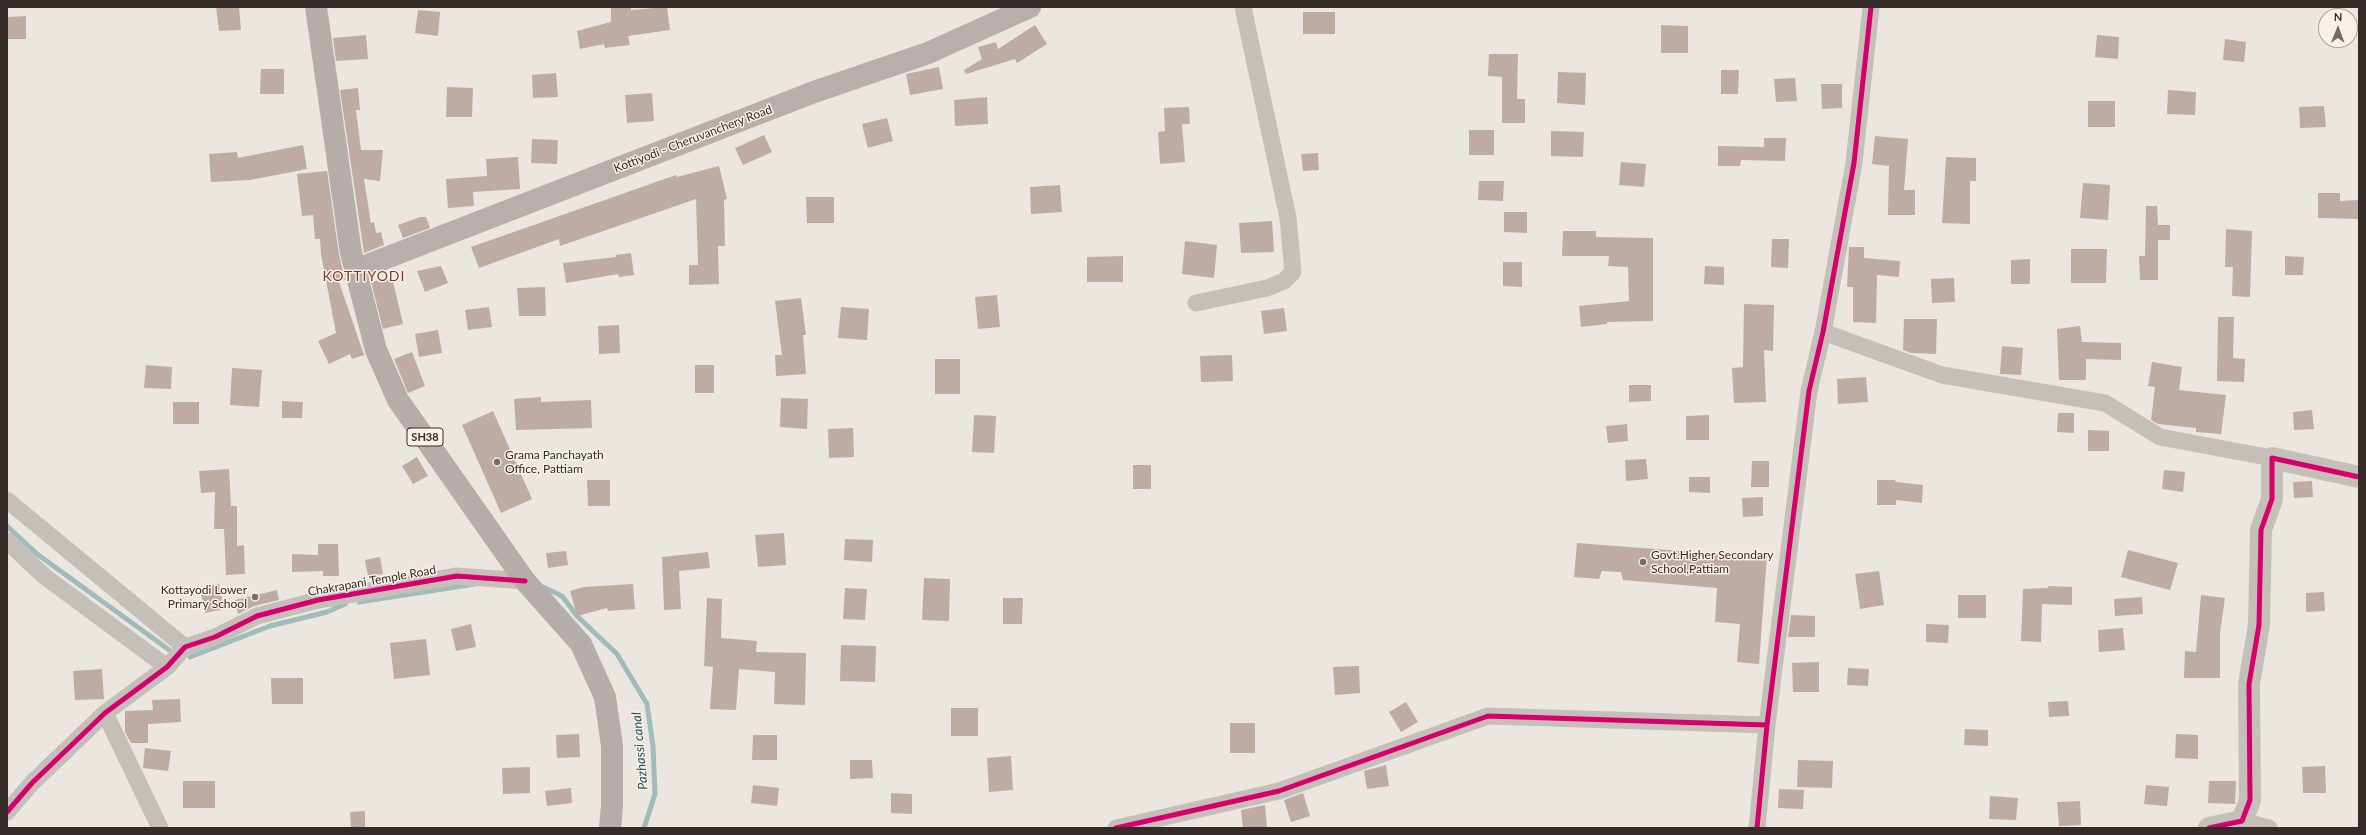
<!DOCTYPE html>
<html>
<head>
<meta charset="utf-8">
<style>
	body { margin:0 }
	#map { position:relative; width:2366px; height:835px; overflow:hidden; background:#ece6e1; font-family:Lato,sans-serif }
	canvas { display:block }
	.frame { position:absolute; inset:0; border:8px solid #352c29; pointer-events:none }
	.north { position:absolute; left:2318px; top:8px; width:40px; height:40px; box-sizing:border-box; background:#f8f0e9; border:1px solid #aaa29c; border-radius:50%; rotate:1deg; font-size:11px; font-weight:700; line-height:16px; text-align:center; color:#352c29 }
	.north::after { content:''; display:block; margin:auto; width:14px; height:18px; background:#756d69; clip-path:polygon(50% 0,100% 100%,50% 72%,0 100%) }
</style>
</head>
<body>
<div id="map">
<canvas width="2366" height="835"></canvas>
<div class="frame"></div>
<div class="north">N</div>
</div>
<script>
const ctx = document.querySelector('canvas').getContext('2d');
ctx.lineJoin = 'round';
const poly = rows => new Path2D(rows.map(r => 'M' + r).join(''));
function stroke(path, color, width, dash) { ctx.strokeStyle = color; ctx.lineWidth = width; ctx.lineCap = dash ? 'butt' : 'round'; ctx.setLineDash(dash || []); ctx.stroke(path); }
function paint(path, color) { ctx.fillStyle = color; ctx.fill(path, 'evenodd'); }
function write(font, color, halo, rows, align = 'center') {
  ctx.font = font + ' Lato,sans-serif'; ctx.lineWidth = 3; ctx.setLineDash([]); ctx.textBaseline = 'middle'; ctx.strokeStyle = halo; ctx.fillStyle = color; for (const [text, x, y, turn = 0] of rows) {
    ctx.save(); ctx.translate(x, y); ctx.rotate((+turn || 0) * Math.PI / 180); ctx.textAlign = isNaN(turn) ? turn : align; if (halo) ctx.strokeText(text, 0, 0); ctx.fillText(text, 0, 0); ctx.restore();
  }
}
const stream = poly([
	[7,526,37,554,172,652],
	[543,587,562,596,577,616,617,654,647,704,653,746,655,794,644,828],
	[359,602,475,584],
	[190,657,270,626,327,612,345,604]
]);
const building = poly([
	[216,7,239,7,241,30,219,31],
	[611,7,631,7,631,10,667,7,670,30,628,36,630,45,605,48,604,44,580,49,577,31,611,22],
	[418,10,440,12,438,36,415,33],
	[1303,12,1335,12,1335,34,1303,34],
	[26,16,26,39,7,39,7,17],
	[1035,25,1047,44,1017,63,1015,59,966,74,964,70,982,59,978,47,996,42,998,49],
	[1661,25,1688,26,1688,53,1661,53],
	[366,35,368,59,336,61,333,38],
	[2097,35,2119,37,2118,59,2095,57],
	[2225,39,2246,42,2244,62,2223,60],
	[1489,54,1518,54,1517,99,1525,99,1525,123,1502,123,1502,77,1488,76],
	[939,67,943,89,910,95,906,74],
	[261,69,284,69,284,94,260,94],
	[1721,70,1739,70,1738,94,1721,94],
	[1558,72,1586,73,1585,105,1557,103],
	[556,73,558,97,533,98,532,75],
	[1795,78,1797,101,1776,102,1774,79],
	[1821,84,1842,84,1842,108,1822,109],
	[447,87,473,88,472,117,446,117],
	[358,88,360,110,356,110,361,150,383,150,380,181,364,179,371,223,374,222,376,233,381,232,384,245,364,253,340,90],
	[2168,90,2196,92,2195,115,2167,114],
	[652,93,654,121,627,123,625,95],
	[987,97,988,124,955,126,954,100],
	[2088,101,2115,101,2115,127,2088,127],
	[2324,106,2326,127,2300,128,2299,107],
	[1189,107,1190,124,1182,124,1185,162,1160,164,1158,132,1165,131,1164,108],
	[887,118,893,141,868,148,862,124],
	[1469,130,1494,130,1494,155,1469,155],
	[1551,131,1584,132,1583,157,1551,156],
	[764,135,772,152,743,165,735,148],
	[1875,136,1908,139,1904,190,1915,190,1915,215,1888,215,1889,166,1872,164],
	[1764,138,1786,138,1785,161,1741,160,1740,166,1718,166,1718,146,1764,147],
	[532,139,558,140,557,164,531,163],
	[303,145,307,169,250,180,211,182,209,154,237,152,238,158],
	[1318,153,1319,170,1303,171,1301,154],
	[518,157,520,189,473,192,474,206,448,208,446,179,487,176,486,159],
	[1946,157,1976,158,1976,181,1970,181,1970,224,1942,223],
	[1621,162,1646,164,1644,187,1619,185],
	[719,166,727,199,724,200,725,246,718,246,719,284,689,285,689,265,698,265,696,199,560,246,559,239,479,268,471,247,676,175,677,177],
	[327,171,339,255,345,280,339,282,364,355,352,359,350,354,329,364,318,341,336,333,321,254,320,239,315,239,313,215,302,216,297,174],
	[1479,181,1504,181,1503,201,1478,200],
	[2083,183,2110,185,2108,220,2080,218],
	[1060,185,1062,212,1031,214,1030,187],
	[2318,193,2340,193,2340,201,2359,200,2359,219,2318,218],
	[806,197,834,197,834,223,807,223],
	[2146,206,2157,206,2158,225,2170,225,2170,240,2158,240,2158,280,2140,280,2139,256,2145,256],
	[1504,212,1527,212,1527,233,1504,232],
	[420,217,426,217,430,228,403,238,398,225],
	[1272,221,1274,252,1241,253,1239,223],
	[2226,229,2252,231,2250,297,2232,296,2233,267,2225,267],
	[1563,231,1596,231,1596,237,1653,238,1653,321,1607,322,1607,324,1581,327,1579,306,1629,301,1628,267,1608,266,1609,256,1562,256],
	[1772,239,1789,239,1788,268,1771,267],
	[1185,241,1217,245,1214,278,1182,274],
	[1849,247,1864,247,1864,258,1900,261,1899,277,1877,275,1876,323,1853,322,1853,287,1847,287],
	[2071,249,2107,249,2106,283,2071,283],
	[631,253,634,275,619,277,618,274,566,283,563,263,616,257,616,255],
	[1123,256,1123,282,1087,282,1087,257],
	[2285,256,2304,257,2303,275,2285,275],
	[2030,259,2030,284,2011,284,2011,260],
	[1503,262,1522,262,1522,287,1503,286],
	[441,266,448,283,425,292,417,271],
	[1705,266,1724,267,1724,285,1704,284],
	[392,277,403,324,383,329,371,282],
	[1954,278,1955,302,1932,303,1931,279],
	[545,287,546,316,519,316,517,288],
	[997,295,1000,327,978,329,975,297],
	[801,298,806,335,803,335,806,374,776,376,775,355,782,355,775,301],
	[1744,304,1774,305,1773,351,1764,350,1766,402,1734,403,1732,368,1743,367],
	[489,307,492,327,468,330,465,310],
	[841,307,869,309,867,340,838,338],
	[1284,308,1287,331,1264,334,1261,311],
	[2218,317,2234,317,2233,358,2245,359,2244,382,2217,381],
	[1904,319,1937,319,1936,354,1911,353,1903,350],
	[619,325,620,353,599,354,598,326],
	[2080,326,2082,342,2121,343,2121,360,2086,359,2086,380,2059,380,2057,329],
	[438,330,442,353,419,357,415,334],
	[2002,346,2023,348,2021,375,2000,374],
	[412,352,425,386,408,393,394,359],
	[1232,355,1233,381,1201,382,1200,356],
	[935,359,960,359,960,394,935,394],
	[2152,362,2182,367,2179,390,2226,395,2221,434,2196,432,2196,428,2158,424,2151,420,2155,387,2148,386],
	[146,365,172,367,171,389,144,388],
	[695,365,714,365,714,393,695,393],
	[232,368,262,370,259,407,230,405],
	[1866,377,1868,402,1838,404,1837,379],
	[1629,385,1651,385,1651,401,1629,402],
	[541,397,541,402,591,400,592,428,516,430,514,399],
	[781,398,808,399,807,429,780,427],
	[282,401,303,402,302,418,282,418],
	[173,402,199,402,199,424,173,424],
	[2312,410,2314,429,2294,430,2293,412],
	[493,411,532,499,501,513,462,425],
	[2058,413,2074,413,2074,433,2057,432],
	[974,415,996,416,994,453,972,452],
	[1709,415,1709,440,1686,440,1686,416],
	[1627,424,1628,441,1608,443,1606,426],
	[853,428,854,457,829,458,828,429],
	[2088,430,2109,431,2109,451,2088,451],
	[417,457,428,476,413,484,402,466],
	[1646,459,1648,479,1626,481,1625,460],
	[1752,461,1769,461,1769,487,1751,487],
	[1133,465,1151,465,1151,489,1133,489],
	[229,469,231,506,237,506,237,546,244,545,245,574,226,575,224,529,214,529,215,492,201,493,199,471],
	[2164,470,2185,472,2183,492,2162,489],
	[1689,477,1710,477,1710,493,1689,492],
	[587,480,610,480,610,506,588,506],
	[1877,480,1895,480,1896,482,1923,485,1922,503,1896,500,1896,505,1877,505],
	[2312,481,2313,497,2294,498,2293,482],
	[1763,497,1763,516,1743,517,1742,498],
	[784,533,786,565,758,567,755,535],
	[845,539,873,540,872,562,844,560],
	[1577,543,1719,554,1720,552,1767,555,1759,664,1737,662,1740,624,1715,622,1717,588,1623,580,1621,572,1602,571,1599,579,1574,577],
	[318,544,338,544,339,576,323,576,323,571,292,572,292,554,318,555],
	[2128,550,2178,563,2170,590,2121,577],
	[566,551,568,565,548,568,546,553],
	[708,552,710,568,679,571,681,609,664,610,662,557],
	[380,557,383,574,368,576,365,560],
	[1879,571,1884,605,1860,609,1855,574],
	[924,578,950,579,949,621,922,620],
	[219,584,224,609,205,613,200,588],
	[633,584,635,609,608,611,607,608,577,616,570,591,584,587],
	[2048,586,2072,587,2072,605,2042,604,2041,642,2021,641,2023,589,2048,588],
	[845,588,867,589,865,620,843,619],
	[277,590,279,600,254,606,238,614,235,600],
	[2324,592,2325,611,2306,612,2306,593],
	[1958,595,1986,595,1986,618,1958,618],
	[2201,595,2225,598,2220,633,2220,678,2184,678,2185,651,2196,652],
	[2142,597,2143,614,2115,616,2114,599],
	[707,598,722,599,721,638,757,641,756,652,806,653,805,705,774,704,775,672,739,669,736,710,710,709,713,667,704,666],
	[1003,598,1023,598,1022,624,1003,624],
	[1791,615,1815,616,1815,637,1788,637],
	[471,624,476,647,456,651,451,629],
	[1926,624,1949,625,1948,643,1926,642],
	[2123,628,2125,650,2099,652,2098,630],
	[426,639,430,675,394,679,390,643],
	[841,645,876,646,875,682,840,681],
	[1819,662,1819,692,1793,692,1792,663],
	[1359,666,1360,693,1335,695,1333,667],
	[1848,668,1869,669,1868,686,1847,685],
	[102,669,104,699,75,700,73,671],
	[271,678,303,678,303,704,272,704],
	[180,699,181,722,148,724,148,743,131,743,125,732,125,711,153,710,152,700],
	[2068,701,2069,716,2049,717,2048,702],
	[1406,702,1418,722,1401,732,1389,712],
	[951,708,978,708,978,736,951,736],
	[1230,723,1255,723,1255,753,1230,753],
	[1965,729,1988,730,1988,746,1964,745],
	[579,734,580,757,557,758,556,735],
	[2176,734,2198,735,2198,759,2175,758],
	[753,735,777,735,777,760,752,760],
	[145,748,171,751,168,771,143,768],
	[1011,756,1013,790,989,792,987,758],
	[850,760,872,760,873,778,850,779],
	[1798,760,1833,761,1832,788,1797,787],
	[1386,765,1389,786,1367,789,1364,771],
	[2325,766,2326,793,2303,793,2302,767],
	[530,767,530,793,503,794,502,768],
	[183,781,215,781,215,808,183,808],
	[2209,781,2236,781,2235,804,2208,803],
	[753,785,779,788,777,806,751,803],
	[2146,785,2169,787,2167,806,2144,804],
	[571,788,572,803,547,806,545,791],
	[1779,789,1804,790,1803,809,1778,808],
	[891,793,912,794,912,814,891,813],
	[1303,793,1310,816,1291,822,1284,800],
	[1990,796,2018,798,2016,820,1989,819],
	[2080,801,2081,825,2059,826,2057,802],
	[1265,805,1267,828,1243,828,1241,810],
	[365,811,365,828,351,828,350,812]
]);
const minor = poly([
	[1196,303,1267,288,1284,281,1293,272,1288,218,1243,7],
	[1823,332,1942,375,2105,403,2160,437,2272,458],
	[7,500,185,647],
	[7,541,44,576,167,667],
	[105,713,160,828],
	[7,812,32,783,105,713,167,667,185,647,215,637,257,616,318,600,457,576,525,581],
	[2242,821,2269,828],
	[1116,828,1279,791,1488,716,1767,725],
	[1757,828,1767,725,1809,391,1823,332,1854,163,1871,7]
]);
const tertiary = poly([
	[2209,828,2242,821,2250,800,2249,684,2259,625,2261,530,2272,499,2272,458,2359,477]
]);
const secondary = poly([
	[355,270,814,92,928,53,1030,7]
]);
const primary = poly([
	[316,7,351,253,376,350,398,400,525,581,581,644,605,697,612,746,612,806,610,828]
]);
const cycleway = poly([
	[7,812,32,783,105,713,167,667,185,647,215,637,257,616,318,600,457,576,525,581],
	[1116,828,1279,791,1488,716,1767,725],
	[1757,828,1767,725,1809,391,1823,332,1854,163,1871,7],
	[2209,828,2242,821,2250,800,2249,684,2259,625,2261,530,2272,499,2272,458,2359,477]
]);
const markers = [
	[497,462,4,"#756d69"],
	[1643,562,4,"#756d69"],
	[255,597,4,"#756d69"]
];
const shields = [
	[425,437,36]
];
const shieldNames = [
	["SH38",425,437]
];
const streetNames = [
	["Kottiyodi - Cheruvanchery Road",693,139,-21],
	["Chakrapani Temple Road",372,581,-10]
];
const poiNames = [
	["Grama Panchayath",505,455],
	["Office, Pattiam",505,469],
	["Govt.Higher Secondary",1651,555],
	["School,Pattiam",1651,569],
	["Kottayodi Lower",247,590,"right"],
	["Primary School",247,604,"right"]
];
const waterNames = [
	["Pazhassi canal",640,751,-95]
];
const quarterNames = [
	["KOTTIYODI",364,276]
];
stroke(stream, '#a0bcba', 5);
paint(building, '#beaba4');
stroke(minor, '#c5bfba', 17);
stroke(tertiary, '#c5bfba', 22);
stroke(secondary, '#b6afab', 22);
stroke(primary, '#b4ada9', 22);
stroke(cycleway, '#d6006c', 5);
for (const [x, y, r, color] of markers) { const dot = new Path2D(); dot.arc(x, y, r, 0, 2 * Math.PI); ctx.fillStyle = color; ctx.fill(dot); stroke(dot, '#f8f0e9', 1.5); }
for (const [x, y, w] of shields) { const box = new Path2D(); box.roundRect(x - w / 2, y - 9, w, 18, 3); ctx.fillStyle = '#f8f0e9'; ctx.fill(box); stroke(box, '#352c29', 1); }
write('bold 11px', '#352c29', null, shieldNames);
write('12px', '#352c29', '#f8f0e9', streetNames);
write('12px', '#352c29', '#f8f0e9', poiNames, 'left');
write('italic 13px', '#225253', '#f8f0e9', waterNames);
ctx.letterSpacing = '1px';
write('14px', '#7d3929', '#f8f0e9', quarterNames);
ctx.letterSpacing = '0px';
</script>
</body>
</html>
